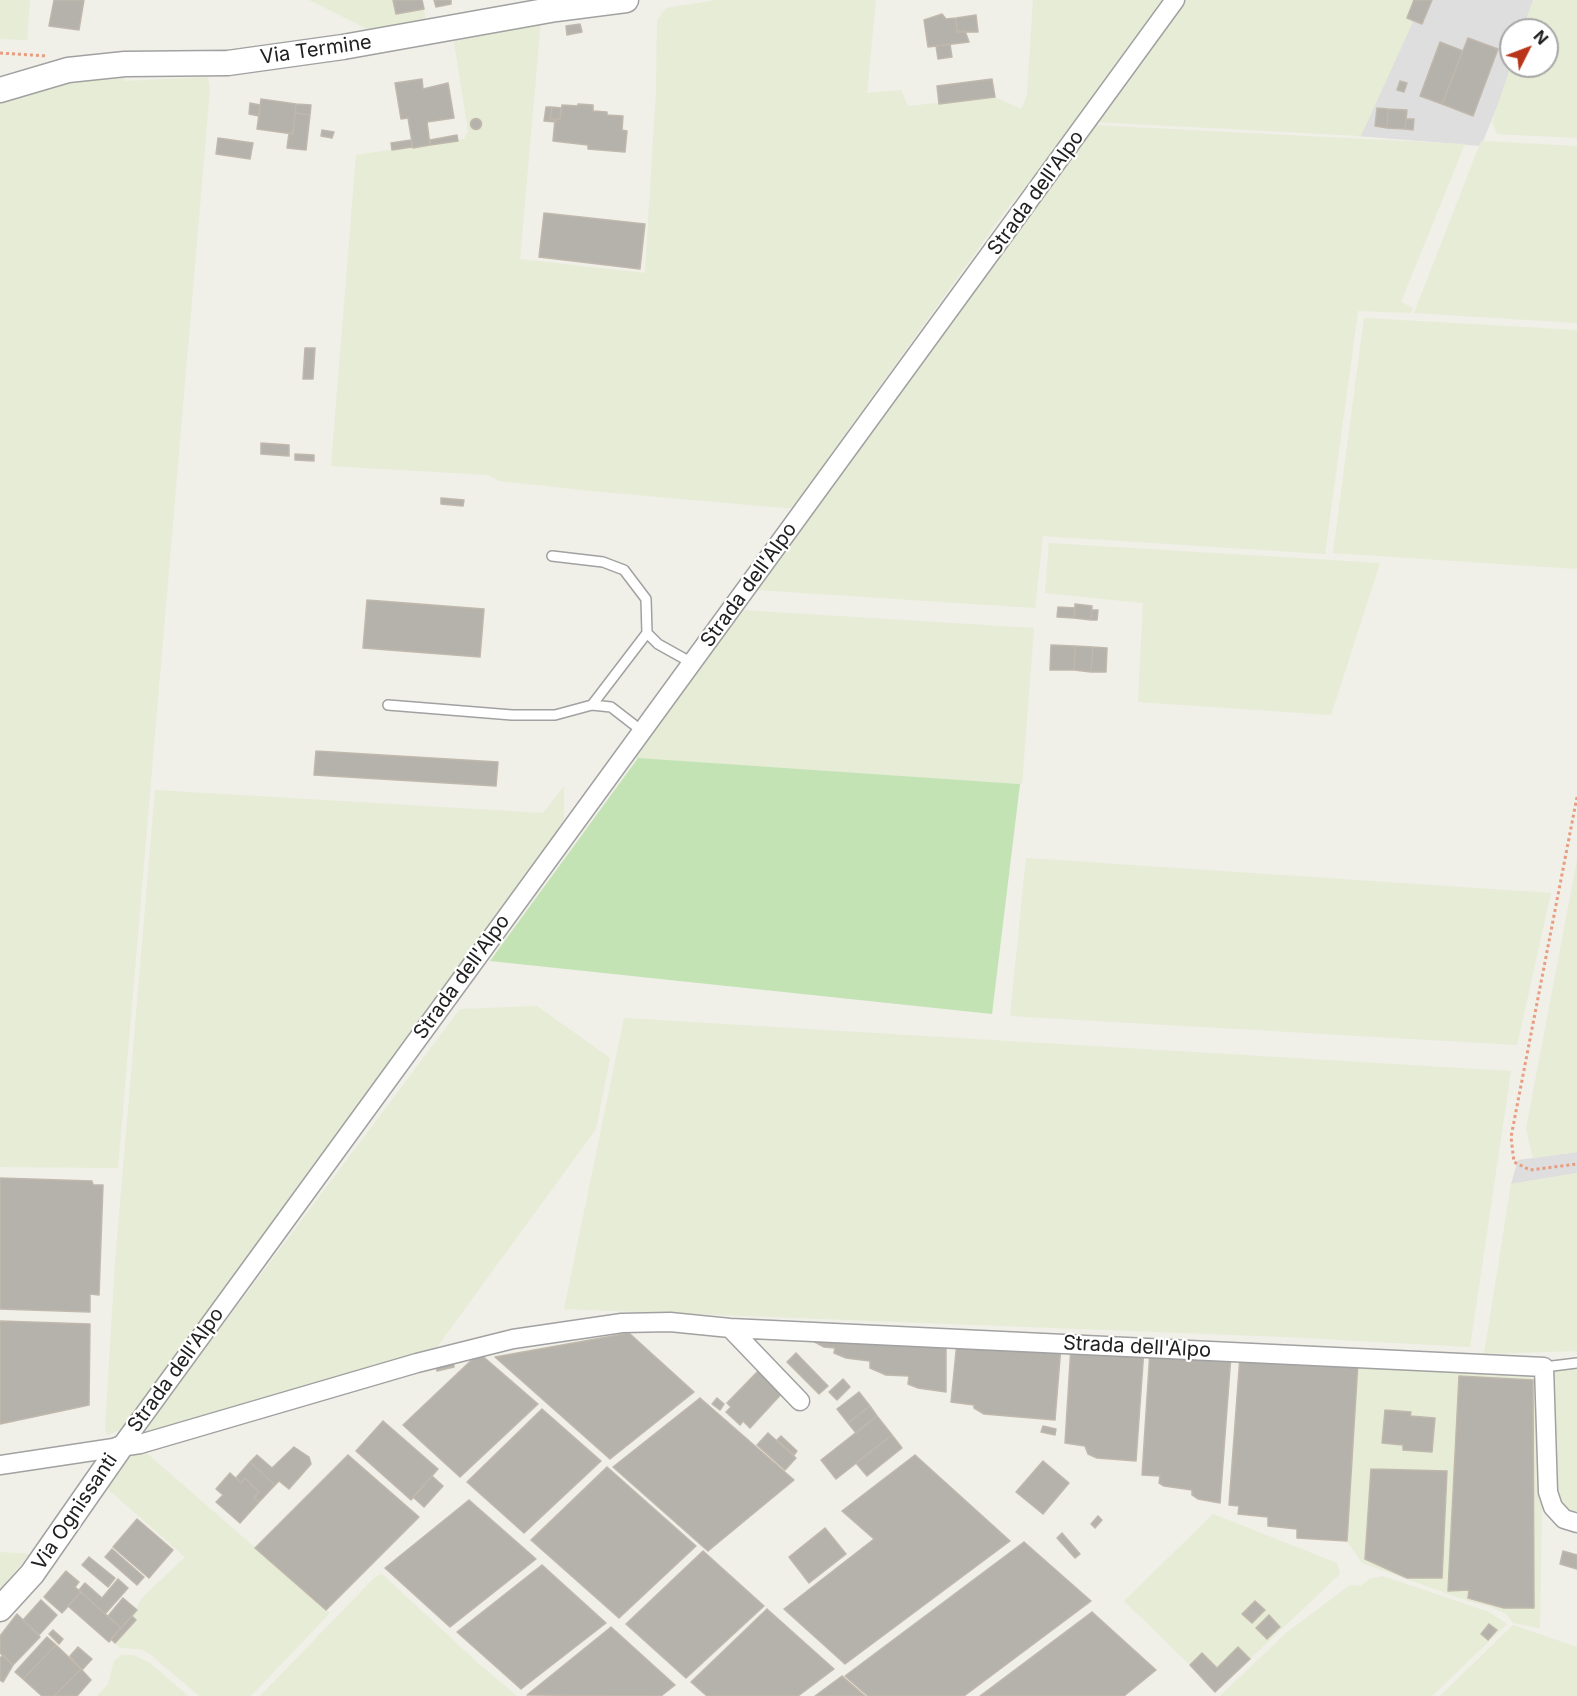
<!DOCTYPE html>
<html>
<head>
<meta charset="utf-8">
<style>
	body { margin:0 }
	#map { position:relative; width:1577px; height:1696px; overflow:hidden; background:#f0efe8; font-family:Inter,sans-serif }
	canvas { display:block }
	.north { position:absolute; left:1499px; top:18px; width:60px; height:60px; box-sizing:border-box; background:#fff; border:2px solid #a6a6a6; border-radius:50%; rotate:48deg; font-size:16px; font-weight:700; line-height:24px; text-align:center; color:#202020 }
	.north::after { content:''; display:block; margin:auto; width:21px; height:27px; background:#b83519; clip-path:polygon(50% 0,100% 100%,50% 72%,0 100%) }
</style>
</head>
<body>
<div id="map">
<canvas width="1577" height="1696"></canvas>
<div class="north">N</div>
</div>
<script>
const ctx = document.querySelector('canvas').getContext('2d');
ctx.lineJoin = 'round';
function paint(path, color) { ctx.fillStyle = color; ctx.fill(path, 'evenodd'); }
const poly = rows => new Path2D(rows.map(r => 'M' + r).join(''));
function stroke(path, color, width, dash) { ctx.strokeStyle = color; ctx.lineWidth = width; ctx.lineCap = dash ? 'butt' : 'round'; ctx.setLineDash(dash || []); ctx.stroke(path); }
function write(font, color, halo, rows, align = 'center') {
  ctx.font = font + ' Inter,sans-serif'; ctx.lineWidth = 4.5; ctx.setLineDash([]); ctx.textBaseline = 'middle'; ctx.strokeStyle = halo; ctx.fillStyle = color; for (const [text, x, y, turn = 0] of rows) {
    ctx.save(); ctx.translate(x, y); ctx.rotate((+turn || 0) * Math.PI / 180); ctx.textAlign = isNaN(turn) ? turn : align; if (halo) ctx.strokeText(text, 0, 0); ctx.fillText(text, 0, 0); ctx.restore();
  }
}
const residential = poly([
	[1401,0,1542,0,1529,30,1511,30,1511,66,1514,66,1481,146,1357,136],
	[1577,1152,1577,1173,1511,1184,1518,1160]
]);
const farmland = poly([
	[0,0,30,0,27,40,0,39],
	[309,0,393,0,424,9,426,25,375,33],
	[716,0,876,0,867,93,901,90,908,106,995,97,1021,109,1027,95,1033,0,1163,0,1060,144,1006,210,826,461,828,465,795,509,591,491,499,481,488,475,331,466,356,155,464,139,468,131,454,42,456,34,541,20,520,259,645,273,656,91,657,20,666,8],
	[1185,0,1423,0,1361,136,1096,122],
	[1533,0,1577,0,1577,138,1497,134,1492,122,1511,65,1547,66,1547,30,1522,30],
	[119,76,124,77,125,81,208,77,210,89,118,1168,0,1167,0,97,49,82],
	[1093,125,1465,144,1401,302,1413,308,1411,313,1358,311,1325,554,1043,536,1035,608,757,590],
	[1481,141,1577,146,1577,323,1414,313],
	[1364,318,1577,330,1577,569,1333,553],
	[1049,543,1380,563,1331,715,1138,702,1143,603,1045,593],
	[741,610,1034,628,1022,784,632,758],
	[564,786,564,823,125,1428,107,1435,105,1428,115,1263,155,790,543,813],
	[1026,858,1551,893,1517,1045,1010,1016],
	[1577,860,1577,1152,1533,1158,1526,1129],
	[537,1006,610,1058,596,1129,437,1347,138,1438,460,1009],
	[624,1018,1511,1071,1470,1347,1286,1337,564,1309],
	[1577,1173,1577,1351,1484,1354,1511,1184],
	[1358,1362,1539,1374,1549,1507,1542,1508,1540,1628,1513,1623,1506,1614,1491,1607,1468,1601,1362,1563,1347,1541],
	[1577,1367,1577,1518,1553,1504,1553,1372,1559,1368],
	[142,1449,330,1613,251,1696,199,1696,150,1654,140,1649,120,1648,115,1643,136,1620,132,1616,142,1598,185,1557,102,1484,125,1457],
	[1213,1514,1337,1563,1340,1574,1250,1659,1238,1647,1217,1668,1202,1653,1190,1665,1124,1601],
	[0,1552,29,1554,0,1591],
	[382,1574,478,1663,517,1696,260,1696,375,1577],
	[1383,1576,1489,1612,1507,1624,1432,1696,1220,1696,1286,1633,1350,1585,1361,1586,1369,1579],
	[1513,1625,1577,1647,1577,1696,1440,1696],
	[121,1655,133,1655,150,1663,188,1696,97,1696,108,1684,114,1661]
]);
const grass = poly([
	[638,758,1020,784,992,1014,490,961]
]);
const building = poly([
	[54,0,84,0,79,30,49,26,54,0],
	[393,0,422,0,424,9,396,14,393,0],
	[434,0,451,0,451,4,436,7,434,0],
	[1414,0,1432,0,1422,24,1407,18,1414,0],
	[942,14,946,19,956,18,957,32,965,31,969,42,928,47,924,20,942,14],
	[976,15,978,32,957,32,956,18,976,15],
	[580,24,582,32,567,35,566,26,580,24],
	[1468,38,1498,49,1473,116,1442,104,1468,38],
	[1440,42,1463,51,1442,104,1420,96,1440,42],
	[950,44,952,57,938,59,936,46,950,44],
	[422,79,423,89,448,83,454,118,427,122,430,145,413,148,408,118,401,119,395,83,422,79],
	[992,79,995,97,939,104,937,86,992,79],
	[1400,81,1407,83,1404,92,1397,90,1400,81],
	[261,99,296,104,293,134,257,129,261,99],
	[250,103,260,105,259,116,249,114,250,103],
	[296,104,311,105,310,115,295,113,296,104],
	[578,104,593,105,593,111,607,112,607,115,623,116,622,130,627,131,625,152,588,149,588,145,553,141,555,119,560,119,562,105,578,106,578,104],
	[546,107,552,107,550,119,555,119,556,122,544,121,546,107],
	[552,107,561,108,560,119,550,119,552,107],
	[1377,108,1388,109,1387,128,1375,126,1377,108],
	[1388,109,1407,110,1405,129,1387,128,1388,109],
	[295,113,310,115,306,150,287,148,289,133,293,134,295,113],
	'470.5 124a5.5 5.5 0 1 1 11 0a5.5 5.5 0 1 1-11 0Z',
	[1406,119,1414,119,1413,130,1405,129,1406,119],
	[322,130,334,132,332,138,321,136,322,130],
	[457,135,458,141,430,145,430,140,457,135],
	[218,138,253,143,250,159,216,154,218,138],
	[411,140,412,147,392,150,391,143,411,140],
	[544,213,645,224,640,269,539,257,544,213],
	[305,348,315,348,313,379,303,379,305,348],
	[261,443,289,445,289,456,261,454,261,443],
	[295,454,314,455,314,461,295,460,295,454],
	[441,498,464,500,463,506,441,504,441,498],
	[367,600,484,609,480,657,363,648,367,600],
	[1075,604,1092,606,1091,620,1074,618,1075,604],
	[1058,607,1075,608,1074,618,1057,617,1058,607],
	[1092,610,1098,610,1097,620,1091,620,1092,610],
	[1051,645,1075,646,1074,670,1050,670,1051,645],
	[1075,646,1093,647,1091,672,1074,670,1075,646],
	[1093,647,1107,648,1106,672,1091,672,1093,647],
	[316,751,498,762,496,786,314,775,316,751],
	[0,1178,92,1181,93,1185,103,1185,99,1295,90,1294,90,1312,0,1309,0,1178],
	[0,1321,90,1324,89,1405,0,1424,0,1321],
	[629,1333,694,1392,610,1459,495,1357,629,1333],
	[813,1341,946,1341,946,1392,918,1388,908,1384,909,1376,886,1375,870,1368,870,1361,846,1358,834,1353,835,1348,824,1347,813,1341],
	[957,1342,1061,1346,1055,1420,984,1414,974,1408,974,1405,951,1402,957,1342],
	[1071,1346,1144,1349,1136,1461,1097,1458,1088,1454,1085,1446,1065,1443,1071,1346],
	[1150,1351,1231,1355,1220,1503,1198,1499,1192,1495,1192,1490,1164,1486,1159,1483,1160,1476,1142,1475,1150,1351],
	[479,1353,538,1404,460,1477,403,1425,479,1353],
	[796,1353,828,1386,819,1394,787,1362,796,1353],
	[1240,1356,1358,1362,1347,1541,1297,1538,1297,1529,1268,1526,1268,1517,1238,1514,1239,1506,1229,1505,1240,1356],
	[453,1360,454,1367,437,1371,435,1364,453,1360],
	[761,1368,785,1390,750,1428,743,1421,740,1425,726,1412,731,1407,727,1403,761,1368],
	[1459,1376,1533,1380,1534,1608,1504,1608,1468,1598,1469,1590,1448,1591,1459,1376],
	[843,1379,850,1387,837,1400,829,1392,843,1379],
	[859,1392,870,1406,848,1423,837,1409,859,1392],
	[700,1398,794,1480,708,1551,613,1467,700,1398],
	[717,1398,724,1404,720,1410,712,1404,717,1398],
	[870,1406,877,1416,856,1433,848,1423,870,1406],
	[542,1409,601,1461,524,1533,467,1482,542,1409],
	[1385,1410,1411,1412,1410,1416,1435,1418,1432,1452,1403,1450,1403,1445,1382,1443,1385,1410],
	[877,1416,892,1435,836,1479,821,1460,877,1416],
	[383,1421,438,1469,411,1500,356,1451,383,1421],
	[1043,1426,1056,1429,1055,1435,1041,1432,1043,1426],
	[768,1433,796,1458,785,1470,757,1445,768,1433],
	[892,1435,902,1448,867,1476,856,1463,892,1435],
	[781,1436,797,1451,794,1455,777,1440,781,1436],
	[294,1447,309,1457,311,1464,289,1489,279,1481,275,1485,250,1462,257,1455,272,1468,294,1447],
	[348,1455,419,1517,326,1610,255,1548,348,1455],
	[915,1455,1010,1541,845,1664,784,1609,874,1539,842,1511,915,1455],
	[1043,1461,1069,1483,1043,1514,1016,1492,1043,1461],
	[250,1462,275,1485,259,1502,254,1498,259,1492,245,1478,241,1483,236,1478,250,1462],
	[607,1467,696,1546,619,1618,531,1540,607,1467],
	[1371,1469,1447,1471,1442,1578,1407,1578,1365,1559,1371,1469],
	[230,1473,241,1483,245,1478,259,1492,254,1498,259,1502,240,1523,216,1502,223,1495,216,1489,230,1473],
	[432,1476,443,1486,424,1507,413,1497,432,1476],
	[469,1500,536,1559,450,1627,385,1568,469,1500],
	[1098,1516,1102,1520,1095,1528,1091,1524,1098,1516],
	[137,1519,173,1550,149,1578,113,1547,137,1519],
	[825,1528,846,1554,809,1583,789,1557,825,1528],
	[1062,1533,1080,1554,1075,1558,1057,1538,1062,1533],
	[1024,1542,1091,1601,964,1696,868,1696,845,1676,1024,1542],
	[112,1549,144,1577,137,1585,105,1557,112,1549],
	[703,1551,764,1606,686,1678,626,1624,703,1551],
	[1563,1551,1577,1555,1577,1569,1560,1564,1563,1551],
	[89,1557,115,1578,108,1587,82,1565,89,1557],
	[542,1565,606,1623,521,1689,457,1632,542,1565],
	[66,1571,79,1582,75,1587,81,1592,62,1613,44,1597,66,1571],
	[118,1579,128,1588,105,1614,79,1590,85,1583,102,1598,118,1579],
	[81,1592,121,1628,109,1642,68,1606,81,1592],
	[123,1598,137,1610,121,1628,108,1616,123,1598],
	[41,1600,57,1615,39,1635,23,1620,41,1600],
	[1255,1601,1265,1610,1252,1623,1242,1614,1255,1601],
	[767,1609,834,1669,798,1696,707,1696,691,1682,767,1609],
	[1092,1612,1156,1670,1124,1696,980,1696,1092,1612],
	[17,1614,40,1637,13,1665,0,1653,0,1636,17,1614],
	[1269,1615,1280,1627,1267,1639,1256,1628,1269,1615],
	[132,1616,136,1620,115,1643,111,1639,132,1616],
	[1489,1624,1497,1630,1488,1640,1481,1634,1489,1624],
	[611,1627,675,1685,661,1696,527,1695,611,1627],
	[53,1630,63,1639,59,1644,49,1634,53,1630],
	[47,1637,56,1645,23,1679,15,1672,47,1637],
	[56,1645,81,1669,54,1696,42,1696,23,1679,56,1645],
	[78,1647,92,1659,82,1670,70,1656,78,1647],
	[1238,1647,1250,1659,1215,1692,1190,1665,1202,1653,1217,1668,1238,1647],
	[3,1655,13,1665,3,1682,0,1680,0,1658,3,1655],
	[81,1669,91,1680,77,1696,54,1696,81,1669],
	[842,1676,865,1696,815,1696,842,1676]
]);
const path = poly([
	[0,53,47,56],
	[1577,797,1511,1137,1514,1162,1530,1170,1577,1164]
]);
const service = poly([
	[552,556,603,562,624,570,646,599,647,633,658,644,692,663],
	[388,705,512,715,555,715,592,705,611,707,642,731],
	[592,705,647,633],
	[1544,1367,1577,1363]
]);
const minor = poly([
	[730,1328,800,1401],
	[119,1449,1175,0],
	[0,1465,140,1444,417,1363,513,1339,622,1323,670,1322,730,1328,1544,1367,1548,1492,1553,1507,1564,1519,1577,1523]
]);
const tertiary = poly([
	[0,90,68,70,125,64,228,63,343,47,556,9,626,0],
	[0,1609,32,1574,119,1449]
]);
const streetNames = [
	["Via Termine",316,50,-8],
	["Strada dell'Alpo",1036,193,-54],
	["Strada dell'Alpo",749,585,-54],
	["Strada dell'Alpo",462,977,-54],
	["Strada dell'Alpo",1137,1347,3],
	["Strada dell'Alpo",176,1370,-54],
	["Via Ognissanti",75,1512,-56]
];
paint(residential, '#dedede');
paint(farmland, '#e6ecd6');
paint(grass, '#c3e3b5');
paint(building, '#b5b1ab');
stroke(building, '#c0b8ac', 1.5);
stroke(service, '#a1a1a1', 12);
stroke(minor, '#a1a1a1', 21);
stroke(tertiary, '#a1a1a1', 27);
stroke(path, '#e99d80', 3, [3, 3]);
stroke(service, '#fff', 9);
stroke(minor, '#fff', 18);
stroke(tertiary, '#fff', 24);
write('20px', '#202020', '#fff', streetNames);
</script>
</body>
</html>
